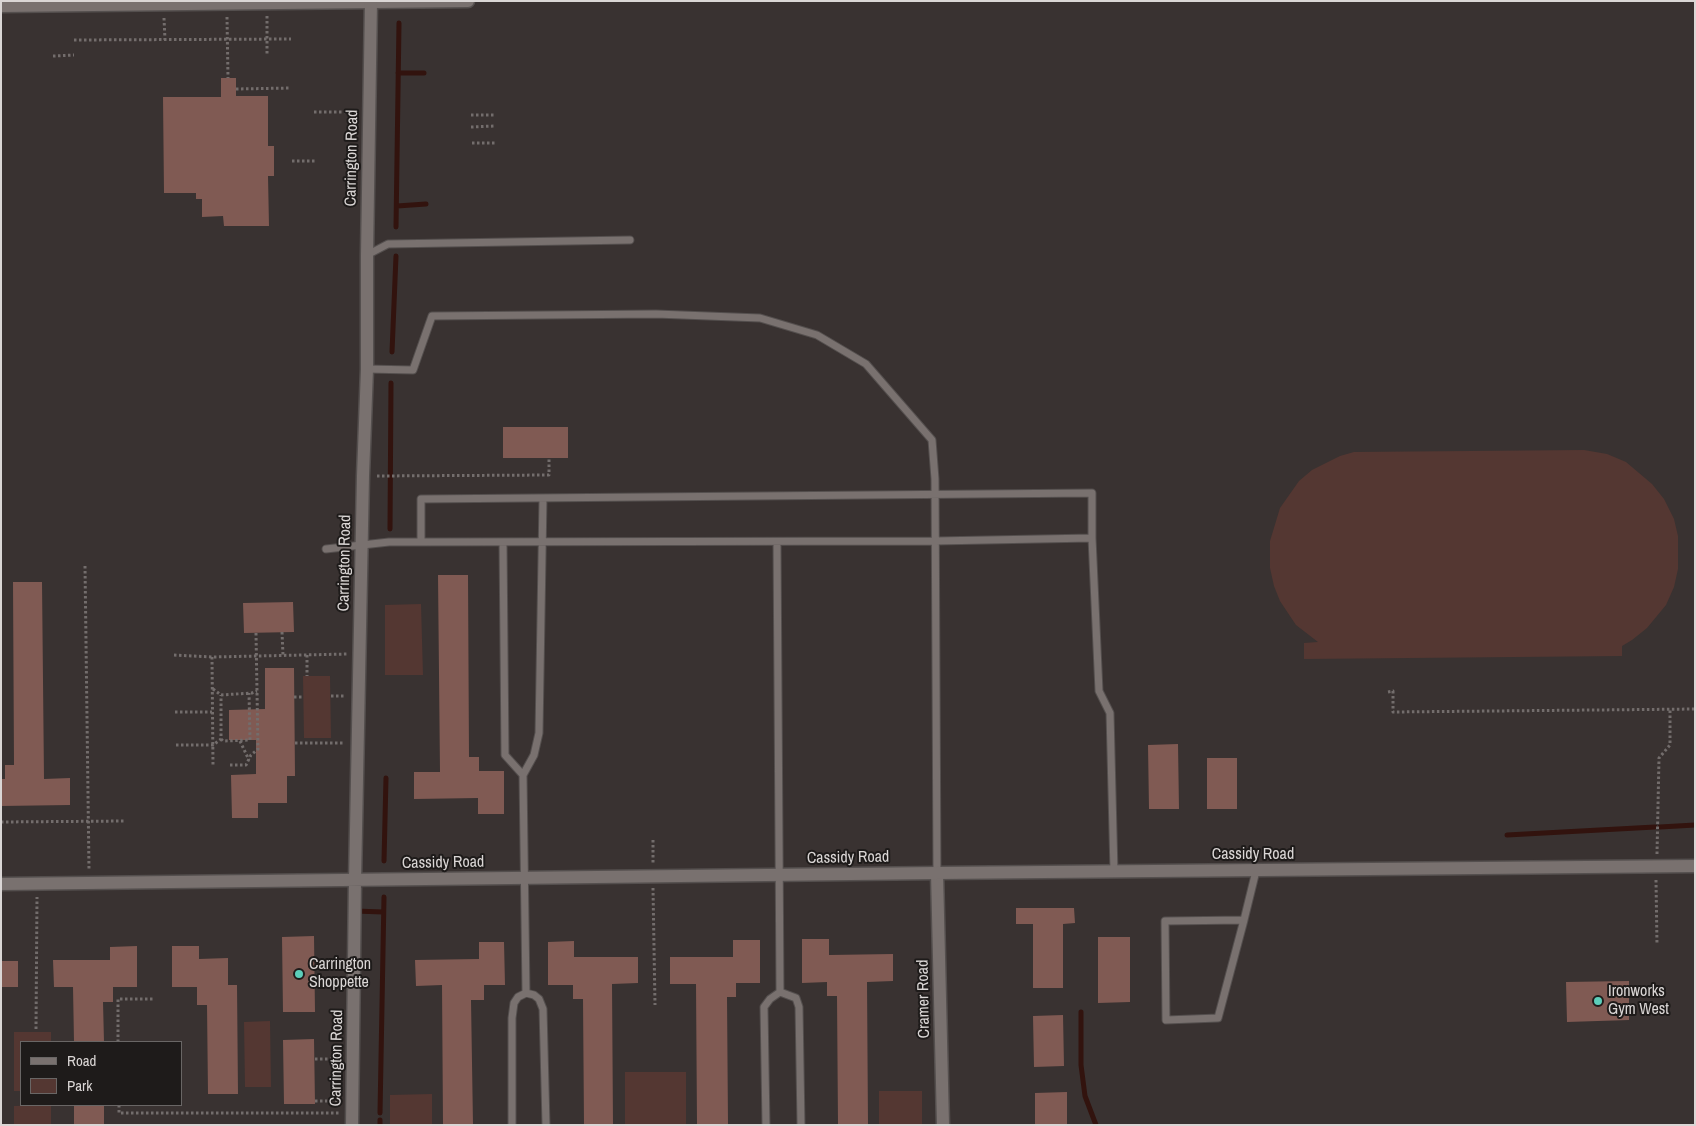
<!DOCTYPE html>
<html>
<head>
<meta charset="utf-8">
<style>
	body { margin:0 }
	#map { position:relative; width:1696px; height:1126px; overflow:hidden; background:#393231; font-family:"Archivo Narrow",sans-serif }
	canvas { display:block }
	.frame { position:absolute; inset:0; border:2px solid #dad6d5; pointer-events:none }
	.legend { position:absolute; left:20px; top:1041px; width:162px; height:65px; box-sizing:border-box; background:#1e1b1a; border:1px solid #696665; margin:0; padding:6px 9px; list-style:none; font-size:15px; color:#dad6d5 }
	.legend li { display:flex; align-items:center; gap:10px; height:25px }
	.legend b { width:25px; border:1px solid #696665 }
</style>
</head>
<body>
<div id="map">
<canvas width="1696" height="1126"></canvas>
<div class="frame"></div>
<ul class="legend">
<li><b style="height:6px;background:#79716f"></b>Road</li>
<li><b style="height:14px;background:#543732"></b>Park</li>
</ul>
</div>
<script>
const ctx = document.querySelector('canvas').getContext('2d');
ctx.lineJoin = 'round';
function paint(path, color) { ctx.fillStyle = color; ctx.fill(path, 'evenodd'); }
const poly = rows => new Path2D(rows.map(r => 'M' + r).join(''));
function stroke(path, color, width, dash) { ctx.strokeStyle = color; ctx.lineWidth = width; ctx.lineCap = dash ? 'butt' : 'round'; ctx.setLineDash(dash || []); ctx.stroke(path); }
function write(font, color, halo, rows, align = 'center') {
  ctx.font = font + ' "Archivo Narrow",sans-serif'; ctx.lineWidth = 4; ctx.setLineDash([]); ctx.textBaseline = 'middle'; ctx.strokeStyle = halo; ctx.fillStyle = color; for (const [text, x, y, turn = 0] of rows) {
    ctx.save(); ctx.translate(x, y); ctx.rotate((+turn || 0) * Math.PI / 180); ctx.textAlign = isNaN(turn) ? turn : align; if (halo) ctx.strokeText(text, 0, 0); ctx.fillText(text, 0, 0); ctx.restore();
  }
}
const green = poly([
	[1584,450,1607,454,1626,462,1652,484,1664,499,1674,519,1678,536,1678,569,1674,587,1666,605,1647,628,1632,640,1622,646,1622,656,1304,659,1304,643,1318,642,1296,625,1280,601,1274,586,1270,568,1270,541,1280,508,1299,481,1312,470,1340,456,1354,452],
	[421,604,423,675,385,675,385,605],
	[303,676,330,676,331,738,304,738],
	[270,1021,271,1087,245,1087,244,1022],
	[14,1032,51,1032,51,1042,21,1042,21,1091,14,1091],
	[625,1072,686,1072,686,1125,625,1125],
	[879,1091,922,1091,922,1125,879,1125],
	[432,1094,432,1125,390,1125,390,1095],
	[51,1105,51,1125,14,1125,14,1106]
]);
const stream = poly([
	[398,73,424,73],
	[397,206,426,204],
	[396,227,399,23],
	[392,352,396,256],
	[390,529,391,383],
	[1660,827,1695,825],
	[1507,835,1655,827],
	[384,861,386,778],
	[355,911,383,912],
	[1081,1012,1081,1065,1085,1096,1096,1125],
	[380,1113,384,897],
	[380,1125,380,1120]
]);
const building = poly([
	[221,78,236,78,236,96,268,96,268,146,274,146,274,176,268,176,269,226,224,226,223,216,202,217,202,199,196,199,196,193,164,193,163,97,221,97],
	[503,427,568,427,568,458,503,458],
	[438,575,468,575,469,757,479,757,479,771,504,771,504,814,478,814,478,798,414,799,414,772,440,772],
	[13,582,42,582,44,779,70,778,70,805,1,806,1,779,5,779,5,765,14,765],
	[293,602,294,632,244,633,243,603],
	[265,668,294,668,295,776,287,776,287,803,258,803,258,818,232,818,231,775,256,774,256,740,229,740,229,710,265,709],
	[1178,744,1179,809,1149,809,1148,745],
	[1207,758,1237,758,1237,809,1207,809],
	[1016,908,1074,908,1075,923,1063,924,1063,988,1033,988,1033,924,1016,924],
	[314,936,315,1012,283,1012,282,937],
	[1098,937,1130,937,1130,1002,1098,1003],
	[802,939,829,939,829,955,893,954,893,981,867,982,868,1125,838,1125,837,996,827,996,827,982,802,983],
	[733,940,760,940,760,983,736,983,736,997,727,997,728,1125,697,1125,696,984,670,984,670,957,733,957],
	[574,941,574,957,638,957,638,983,612,984,613,1125,584,1125,583,999,573,999,573,985,548,985,548,942],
	[479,942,504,942,505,985,484,985,484,1000,471,1000,473,1125,443,1125,442,985,416,986,415,960,479,959],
	[137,946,137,987,113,987,113,1002,103,1002,104,1042,74,1042,73,987,54,987,53,960,110,960,110,947],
	[172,946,199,946,199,959,228,958,228,985,237,985,238,1094,208,1094,207,1005,197,1005,197,987,172,987],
	[1,961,18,961,18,987,1,987],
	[1629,981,1629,1020,1567,1022,1566,982],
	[1063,1015,1064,1066,1034,1067,1033,1016],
	[314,1039,315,1104,284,1104,283,1040],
	[1067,1092,1067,1125,1035,1125,1035,1093],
	[74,1105,104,1105,104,1125,74,1125]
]);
const path = poly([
	[267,16,267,56],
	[227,17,228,78],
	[164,18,165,40],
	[74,40,291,39],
	[53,56,74,55],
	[236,89,291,88],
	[314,112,348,112],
	[471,115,494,115],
	[471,127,494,126],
	[472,143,495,143],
	[292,161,315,161],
	[377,476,549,475,549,458],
	[85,566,89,870],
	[282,632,283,655],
	[174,655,212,657,348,654],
	[307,655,307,676],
	[212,657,213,766],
	[213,689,221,695,252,693,257,691],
	[1388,692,1393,691,1393,712,1695,709],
	[331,696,345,696],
	[294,697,303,697],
	[175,712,212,712],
	[221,739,223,741,250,740,249,693],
	[240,741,249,760],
	[295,743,344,743],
	[176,745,213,745,221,739,221,695],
	[230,765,246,765,251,755,258,749,256,633],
	[1,822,125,821],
	[653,840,653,865],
	[1657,854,1659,758,1670,745,1670,709],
	[1656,880,1657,945],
	[653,888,655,1005],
	[36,1029,37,897],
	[118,1042,118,999,155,999],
	[315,1059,339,1059],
	[315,1101,340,1101],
	[119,1105,119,1113,339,1113]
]);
const lane = poly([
	[367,255,388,244,630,240],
	[367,369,413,370,432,316,656,314,760,318,817,335,866,364,932,440,935,479,937,873],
	[1092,538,1099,691,1110,713,1114,872],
	[503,542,505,755,523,775,534,755,539,733,543,498],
	[777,542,780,992],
	[326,549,389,542,421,542,935,541,1092,538,1092,493,421,499,421,542],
	[523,775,526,993],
	[1244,920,1218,1018,1166,1020,1165,921,1244,920,1256,871],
	[512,1125,512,1018,514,1003,518,997,526,993,534,995,539,999,543,1009,546,1125],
	[766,1125,764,1007,770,999,780,992,796,998,799,1007,801,1125]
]);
const street = poly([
	[1,6,468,1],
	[937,873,943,1125]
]);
const secondary = poly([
	[1,884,937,873,1695,866],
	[352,1125,355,880,363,476,367,369,367,255,371,1]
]);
const markers = [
	[299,974,5,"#5cceba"],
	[1598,1001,5,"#5cceba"]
];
const streetNames = [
	["Carrington Road",352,158,-89],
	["Carrington Road",345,563,-89],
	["Cassidy Road",1253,855],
	["Cassidy Road",848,858,-1],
	["Cassidy Road",443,863,-1],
	["Cramer Road",924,999,-91],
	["Carrington Road",337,1058,-89]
];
const poiNames = [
	["Carrington",309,965],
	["Shoppette",309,983],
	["Ironworks",1608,992],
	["Gym West",1608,1010]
];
paint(green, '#543732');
stroke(stream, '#32130e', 5);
paint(building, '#805a53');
stroke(lane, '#544f4e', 9);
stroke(street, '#544f4e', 15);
stroke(secondary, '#544f4e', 15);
stroke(path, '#736d6c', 3, [2.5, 2.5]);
stroke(lane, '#79716f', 7);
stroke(street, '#79716f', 12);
stroke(secondary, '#79716f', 12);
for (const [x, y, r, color] of markers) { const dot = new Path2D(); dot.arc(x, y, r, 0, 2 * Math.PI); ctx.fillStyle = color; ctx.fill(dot); stroke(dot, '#1e1b1a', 2); }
write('16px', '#dad6d5', '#1e1b1a', streetNames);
write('16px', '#dad6d5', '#1e1b1a', poiNames, 'left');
</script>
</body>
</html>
